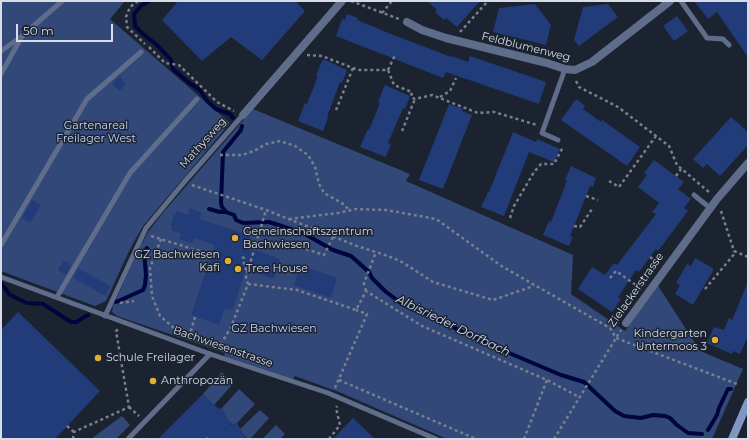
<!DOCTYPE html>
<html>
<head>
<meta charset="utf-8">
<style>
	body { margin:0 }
	#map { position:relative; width:749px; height:440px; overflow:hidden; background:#1c2330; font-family:Montserrat,sans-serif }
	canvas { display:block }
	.frame { position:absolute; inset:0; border:2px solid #d7dce6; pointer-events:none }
	.scale { position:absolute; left:16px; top:24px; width:97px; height:18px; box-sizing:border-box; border:2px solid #d7dce6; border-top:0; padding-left:5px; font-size:12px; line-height:14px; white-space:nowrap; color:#d7dce6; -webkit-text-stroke:3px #1c2330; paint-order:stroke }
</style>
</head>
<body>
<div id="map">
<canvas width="749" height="440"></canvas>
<div class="frame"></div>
<div class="scale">50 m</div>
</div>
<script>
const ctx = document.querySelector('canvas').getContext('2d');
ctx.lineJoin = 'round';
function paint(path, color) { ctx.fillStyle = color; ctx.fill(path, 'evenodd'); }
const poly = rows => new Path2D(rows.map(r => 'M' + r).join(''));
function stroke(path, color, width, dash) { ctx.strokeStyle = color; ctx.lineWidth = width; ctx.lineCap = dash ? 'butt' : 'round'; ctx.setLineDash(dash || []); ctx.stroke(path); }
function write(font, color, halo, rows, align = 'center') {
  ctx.font = font + ' Montserrat,sans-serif'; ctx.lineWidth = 3; ctx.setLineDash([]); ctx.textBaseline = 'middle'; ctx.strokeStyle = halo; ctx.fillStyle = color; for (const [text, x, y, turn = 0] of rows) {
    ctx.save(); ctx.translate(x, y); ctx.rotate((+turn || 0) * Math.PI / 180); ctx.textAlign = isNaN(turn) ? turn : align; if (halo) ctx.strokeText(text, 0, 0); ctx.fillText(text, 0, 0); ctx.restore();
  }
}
const green = poly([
	[1,1,125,1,110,19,230,123,143,226,130,249,106,301,95,306,1,271],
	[253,109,410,174,406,181,573,255,571,294,625,331,657,284,700,351,743,369,712,439,447,439,339,392,295,376,293,379,224,356,225,353,117,316,112,312,113,306,138,251,148,232,161,215],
	[222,372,233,384,213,406,210,401,203,394],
	[239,389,255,404,237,423,233,425,224,417,222,408],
	[260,410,269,418,252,437,248,439,239,430],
	[122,416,130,425,116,439,91,439],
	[276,425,285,434,280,439,262,439]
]);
const stream = poly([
	[149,1,141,6,134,14,135,26,143,34,157,45,171,60,173,69,188,82,200,90,207,101,216,109,230,114,233,118],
	[209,209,220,212,226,212,234,215,236,220,243,223,269,222,303,233,333,250,351,256,369,272,372,278,385,291,402,304,417,311,446,322,458,330,484,341,502,350,561,375,584,382,615,411,624,416,641,418,653,415,665,416,670,418,677,425,688,433,702,434],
	[226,212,222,207,221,203,223,152,241,130,242,126],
	[1,283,10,295,27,303,43,304,71,322,76,322,88,315],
	[116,302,143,290,145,285,146,275,144,252,147,248],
	[708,430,717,415,719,408,728,389,731,389]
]);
const building = poly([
	[178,1,295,1,305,11,262,60,231,37,202,61,162,20],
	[427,1,480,1,457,27,446,18,444,20,435,12,437,10],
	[694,1,748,1,748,57,717,12,708,19],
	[535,4,551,25,546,45,493,32,499,8],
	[608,4,618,17,579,46,574,40,583,7],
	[347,14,358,18,357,20,391,34,451,57,452,56,468,62,470,56,546,82,539,104,446,72,443,78,336,36,342,19,345,20],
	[677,16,688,31,674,41,663,26],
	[323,59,347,70,342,83,340,82,327,117,328,118,323,131,298,121,305,103,307,104,318,76,316,75],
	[120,76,126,85,119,91,112,83],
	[385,85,410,96,405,109,403,108,388,143,391,144,386,157,360,147,368,129,369,130,380,103,378,102],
	[576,99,585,106,583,109,601,122,602,120,640,147,627,166,561,120],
	[449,104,463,109,462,111,472,115,443,189,419,180],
	[731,117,748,132,748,145,720,176,707,164,703,168,693,159],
	[513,132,536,142,537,139,560,149,554,162,529,152,504,216,481,207,488,192,489,192],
	[654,160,684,182,678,189,691,199,684,208,688,211,658,251,656,249,639,272,636,270,618,297,621,299,612,312,578,289,592,267,605,275,614,263,617,265,656,214,652,212,659,203,638,187,647,175,644,173],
	[571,166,596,178,593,187,590,186,570,236,573,237,569,246,543,235,549,221,551,222,567,181,565,180],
	[32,200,41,205,30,223,22,218],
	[190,208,202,213,200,219,251,236,247,247,280,259,274,279,246,270,232,310,225,308,219,325,191,315,215,245,194,238,192,243,179,239,181,234,171,230,172,227,171,226,174,214,176,215,177,211,188,215],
	[695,258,714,269,693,305,675,294,680,285,676,283,687,264,691,266],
	[63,260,71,265,66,275,58,270],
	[300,265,337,278,331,298,294,285],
	[78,268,110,286,106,296,73,278],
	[748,282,748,336,740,354,733,351,732,354,707,343,714,327,724,330,729,318,732,320],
	[18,312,100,391,55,439,1,439,1,330],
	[203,394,219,409,222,408,231,425,237,423,246,439,158,439],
	[353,418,375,439,333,439]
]);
const path = poly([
	[138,1,130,7,126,17,127,27,145,44],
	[351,1,399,19],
	[382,13,392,1],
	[460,32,488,1],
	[149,47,165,63,179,65,217,102,234,111],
	[307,55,322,56,358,70,388,70,394,85,412,92,411,97,415,99,432,95,478,113,494,112,537,125],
	[388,70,395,55],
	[576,81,579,87,618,107,669,146,677,165,710,193],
	[440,97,450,91,456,78],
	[336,110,353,68],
	[402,131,415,99],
	[220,155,242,155,254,151,266,144,280,141,295,146,308,155,315,167,319,184,324,193,345,205,349,211],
	[676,176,681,169],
	[609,181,619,187,656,136],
	[192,185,266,210,357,246,388,256,402,262,433,282,493,300,528,288,534,285],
	[586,196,598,200],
	[721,211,734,251,748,257],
	[510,218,514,206,534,172,541,164,554,164,563,147],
	[289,219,338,213,356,209,386,210,436,219,503,267,610,328,616,338,737,384],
	[574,226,580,227,592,209],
	[151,236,212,255],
	[161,239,150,268,152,296,160,316,174,328,183,334],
	[306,249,324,255,333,237],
	[242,257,244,258,244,265,247,271],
	[650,257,658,263],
	[610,278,616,271,640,288],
	[248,284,297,290,356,310,366,291,422,326,547,380,579,397],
	[705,289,736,252],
	[366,291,364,283,376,252],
	[120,303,134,301],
	[189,337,195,317],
	[216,348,221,344,231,327,248,284,246,277,266,210],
	[339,380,476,439],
	[335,388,367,314,356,310],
	[129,407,139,416],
	[67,426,74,432],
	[73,439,74,432,129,407,116,331,119,329],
	[207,439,208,438],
	[329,439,340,425,336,408,337,406],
	[524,439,547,380],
	[554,439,621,330]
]);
const lane = poly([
	[681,1,707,38,723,39,729,45],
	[1,51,21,37,62,1],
	[1,74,21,38],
	[558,140,542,133,565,69],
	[694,195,710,208],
	[1,245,87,99,141,52],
	[1,277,210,354,328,393,436,439],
	[57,297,130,173,197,99],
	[105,316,146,228,185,181,243,115],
	[128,439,210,354]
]);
const street = poly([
	[407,22,422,30,446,38,547,63,565,69,575,70,592,62,670,1],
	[243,115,342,1],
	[626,323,717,199,748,163]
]);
const secondary = poly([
	[732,439,748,402]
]);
const markers = [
	[235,238,4,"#e2ae34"],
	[228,261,4,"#e2ae34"],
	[238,269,4,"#e2ae34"],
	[715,340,4,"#e2ae34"],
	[98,358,4,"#e2ae34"],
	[153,381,4,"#e2ae34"]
];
const streetNames = [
	["Feldblumenweg",526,47,14],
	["Mathysweg",203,143,-48],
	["Zielackerstrasse",636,290,-55],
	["Bachwiesenstrasse",223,347,19]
];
const parkNames = [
	["Gartenareal",96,126],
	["Freilager West",96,139],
	["GZ Bachwiesen",274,329]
];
const poiNames = [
	["Gemeinschaftszentrum",243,232],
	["Bachwiesen",243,245],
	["GZ Bachwiesen",220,255,"right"],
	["Kafi",220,268,"right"],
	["Tree House",246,269],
	["Kindergarten",707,334,"right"],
	["Untermoos 3",707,347,"right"],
	["Schule Freilager",106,358],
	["Anthropozän",161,381]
];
const waterNames = [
	["Albisrieder Dorfbach",453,326,26]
];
paint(green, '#324878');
stroke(stream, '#00043f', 4);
paint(building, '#223c79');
stroke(path, '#797f8b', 2.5, [3, 3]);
stroke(lane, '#5f6d8a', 5);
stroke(street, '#5f6d8a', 8);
stroke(secondary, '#8097c6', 8);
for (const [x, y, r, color] of markers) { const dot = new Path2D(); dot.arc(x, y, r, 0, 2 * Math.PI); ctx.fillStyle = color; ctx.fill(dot); stroke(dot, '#1c2330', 1.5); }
write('11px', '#d7dce6', '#1c2330', streetNames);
write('11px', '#c4d7fc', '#1c2330', parkNames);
write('11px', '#d7dce6', '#1c2330', poiNames, 'left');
write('italic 12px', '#d2dbee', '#1c2330', waterNames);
</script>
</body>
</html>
